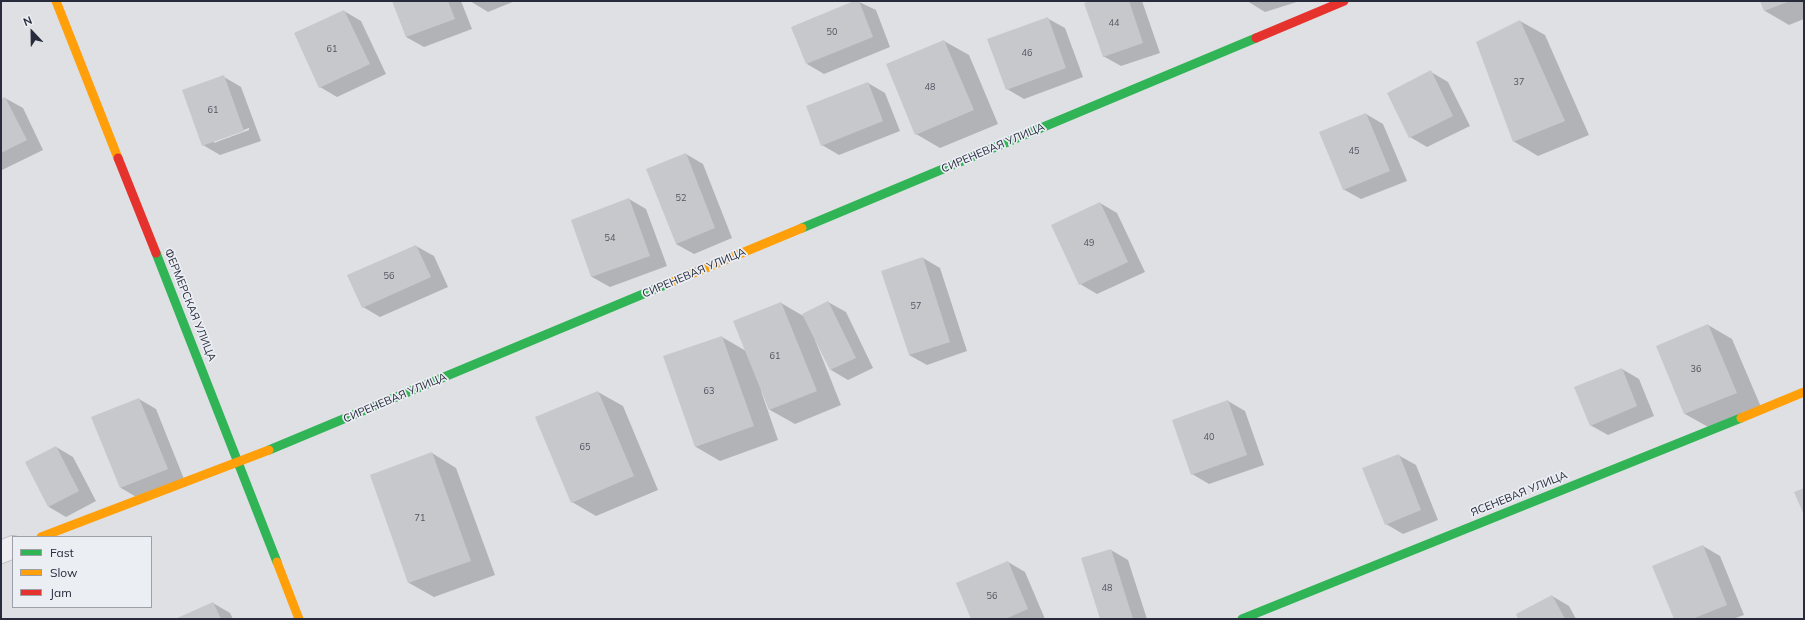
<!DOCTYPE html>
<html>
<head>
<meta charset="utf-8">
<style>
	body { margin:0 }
	#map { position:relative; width:1805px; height:620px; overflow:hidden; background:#dee0e4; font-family:Mulish,sans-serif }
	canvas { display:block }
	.frame { position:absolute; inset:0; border:2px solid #272b3b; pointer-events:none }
	.legend { position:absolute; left:12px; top:536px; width:140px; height:72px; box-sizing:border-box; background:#ebeef3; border:1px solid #9da0a9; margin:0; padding:5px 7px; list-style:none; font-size:12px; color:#272b3b }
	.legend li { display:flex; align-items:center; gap:8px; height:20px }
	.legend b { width:20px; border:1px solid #9da0a9 }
	.north { position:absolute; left:12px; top:12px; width:40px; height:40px; -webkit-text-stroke:3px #ebeef3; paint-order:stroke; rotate:338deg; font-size:11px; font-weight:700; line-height:16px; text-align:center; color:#272b3b }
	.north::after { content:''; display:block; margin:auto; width:14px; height:18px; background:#272b3b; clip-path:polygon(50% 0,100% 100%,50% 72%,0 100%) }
</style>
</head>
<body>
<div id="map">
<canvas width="1805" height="620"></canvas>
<div class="frame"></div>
<ul class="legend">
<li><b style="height:5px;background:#30b455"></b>Fast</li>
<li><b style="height:5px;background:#ff9f0a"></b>Slow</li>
<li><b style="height:5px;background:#e5322d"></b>Jam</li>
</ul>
<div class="north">N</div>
</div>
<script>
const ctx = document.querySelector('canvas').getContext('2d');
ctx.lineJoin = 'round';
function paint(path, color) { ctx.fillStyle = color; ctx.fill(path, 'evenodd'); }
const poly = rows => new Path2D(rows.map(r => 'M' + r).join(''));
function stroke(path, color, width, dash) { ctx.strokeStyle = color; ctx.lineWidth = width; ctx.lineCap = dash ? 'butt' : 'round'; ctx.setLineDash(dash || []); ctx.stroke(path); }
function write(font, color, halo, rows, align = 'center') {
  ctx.font = font + ' Mulish,sans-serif'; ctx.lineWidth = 3.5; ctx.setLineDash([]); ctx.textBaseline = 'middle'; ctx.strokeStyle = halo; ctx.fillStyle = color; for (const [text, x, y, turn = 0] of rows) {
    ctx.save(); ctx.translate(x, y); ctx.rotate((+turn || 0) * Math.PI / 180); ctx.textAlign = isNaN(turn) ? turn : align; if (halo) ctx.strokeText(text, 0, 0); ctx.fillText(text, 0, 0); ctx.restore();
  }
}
const shadow = poly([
	[393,1,461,1,472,29,424,47,406,37],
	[470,1,515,1,488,12],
	[857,1,876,10,890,47,824,74,807,64],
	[1095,1,1142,1,1160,53,1121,66,1103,56],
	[1247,1,1300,1,1265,12],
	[1761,1,1804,1,1804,19,1789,25,1765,11],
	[344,11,361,21,386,74,337,97,320,87],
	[1047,18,1065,28,1083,77,1024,99,1007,89],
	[1520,21,1545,35,1589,135,1538,156,1513,141],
	[944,41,969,55,998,124,940,148,916,134],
	[1431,72,1448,82,1470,126,1427,147,1410,137],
	[224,77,241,87,261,141,220,155,203,145],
	[249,128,249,130,214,143,214,141],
	[868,83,885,93,900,131,839,155,822,145],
	[5,98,23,108,43,150,2,170,1,100],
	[1366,114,1383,124,1407,181,1361,199,1343,189],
	[686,154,703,164,732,238,694,254,676,244],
	[629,199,646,209,667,266,610,287,592,277,572,220],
	[1100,203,1117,213,1145,272,1097,294,1080,284],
	[416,246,434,256,448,287,380,317,363,307,348,276],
	[923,258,940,268,967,351,927,365,909,355],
	[828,302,846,312,873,368,848,380,831,370,816,340,815,340,841,405,795,424,770,410,763,391,761,391,778,440,720,461,696,447,665,357,722,337,746,351,781,303,805,317],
	[1708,325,1732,339,1761,407,1710,428,1685,414,1657,347],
	[1622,369,1639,379,1654,416,1608,435,1590,425],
	[598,392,623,406,658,490,596,516,572,502],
	[139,399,156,409,184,479,138,498,121,488,93,418],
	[1228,401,1245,411,1264,465,1209,484,1192,474],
	[56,447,73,457,96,501,66,517,49,507],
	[432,453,456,468,495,575,434,597,409,583,371,475],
	[1398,455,1416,465,1438,520,1403,534,1386,524],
	[1703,546,1720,556,1744,615,1733,619,1675,619],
	[1111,550,1128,560,1147,619,1101,619],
	[1008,562,1025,572,1045,619,972,619],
	[1552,596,1569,606,1576,619,1520,619],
	[213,603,230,613,233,619,177,619]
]);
const building = poly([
	[392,1,448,1,455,19,406,37],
	[854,1,859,1,873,37,806,64,791,27],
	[1091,1,1129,1,1143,43,1103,57,1084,3],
	[1760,1,1790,1,1764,11],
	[344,10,370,64,319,88,294,33],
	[1048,17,1066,68,1006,90,987,39],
	[1520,20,1565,121,1513,142,1476,42],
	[944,40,974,110,915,135,886,64],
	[1431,70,1453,116,1409,138,1387,93],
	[224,75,244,131,202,146,182,90],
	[868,82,883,121,821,146,806,106],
	[5,97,27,140,1,153,1,99],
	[1366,113,1390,171,1343,190,1319,132],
	[686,153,715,228,676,244,646,169],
	[629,198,650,256,591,277,571,220],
	[1100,202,1128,262,1079,285,1051,225],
	[416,245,431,277,362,308,347,275],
	[923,257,950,342,909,355,881,271],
	[828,301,856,358,830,370,802,314],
	[781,302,817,391,769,410,733,321],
	[1708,324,1737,393,1684,414,1656,346],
	[722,336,754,426,695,447,663,356],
	[1622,368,1637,406,1590,426,1574,387],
	[598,391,634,476,571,503,535,417],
	[139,398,168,469,120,488,91,417],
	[1228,400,1247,455,1191,475,1172,420],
	[56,446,79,491,48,507,25,462],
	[432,452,471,561,408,583,370,475],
	[1399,454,1421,510,1385,525,1362,468],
	[1804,488,1804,515,1794,492],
	[1703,545,1727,605,1692,619,1674,619,1652,566],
	[1111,549,1133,619,1100,619,1081,558],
	[1008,561,1028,609,1005,619,971,619,956,583],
	[1552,595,1565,619,1518,619,1516,614],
	[213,602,221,619,175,619]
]);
const street = poly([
	[1,552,13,547]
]);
const fast = poly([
	[802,228,1256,38],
	[156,253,277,562],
	[269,450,672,282],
	[1242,619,1741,418]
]);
const slow = poly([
	[56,1,118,158],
	[672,282,802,228],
	[1741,418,1804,392],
	[41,537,269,450],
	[277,562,299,619]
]);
const jam = poly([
	[1256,38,1344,1],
	[118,158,156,253]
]);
const numberNames = [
	["44",1114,23],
	["50",832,32],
	["61",332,49],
	["46",1027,53],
	["37",1519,82],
	["48",930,87],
	["61",213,110],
	["45",1354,151],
	["52",681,198],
	["54",610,238],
	["49",1089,243],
	["56",389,276],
	["57",916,306],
	["61",775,356],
	["36",1696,369],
	["63",709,391],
	["40",1209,437],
	["65",585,447],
	["71",420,518],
	["48",1107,588],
	["56",992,596]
];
const streetNames = [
	["СИРЕНЕВАЯ УЛИЦА",993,148,-23],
	["СИРЕНЕВАЯ УЛИЦА",694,273,-23],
	["ФЕРМЕРСКАЯ УЛИЦА",190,305,68],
	["СИРЕНЕВАЯ УЛИЦА",395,398,-23],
	["ЯСЕНЕВАЯ УЛИЦА",1519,494,-22]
];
paint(shadow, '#0003');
paint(building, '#c7c8cc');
stroke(street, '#bcbec2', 24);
stroke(street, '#eeeef0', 22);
stroke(fast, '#30b455', 9);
stroke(slow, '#ff9f0a', 9);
stroke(jam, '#e5322d', 9);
write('9px', '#505360', null, numberNames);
write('11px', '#272b3b', '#ebeef3', streetNames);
</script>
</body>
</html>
